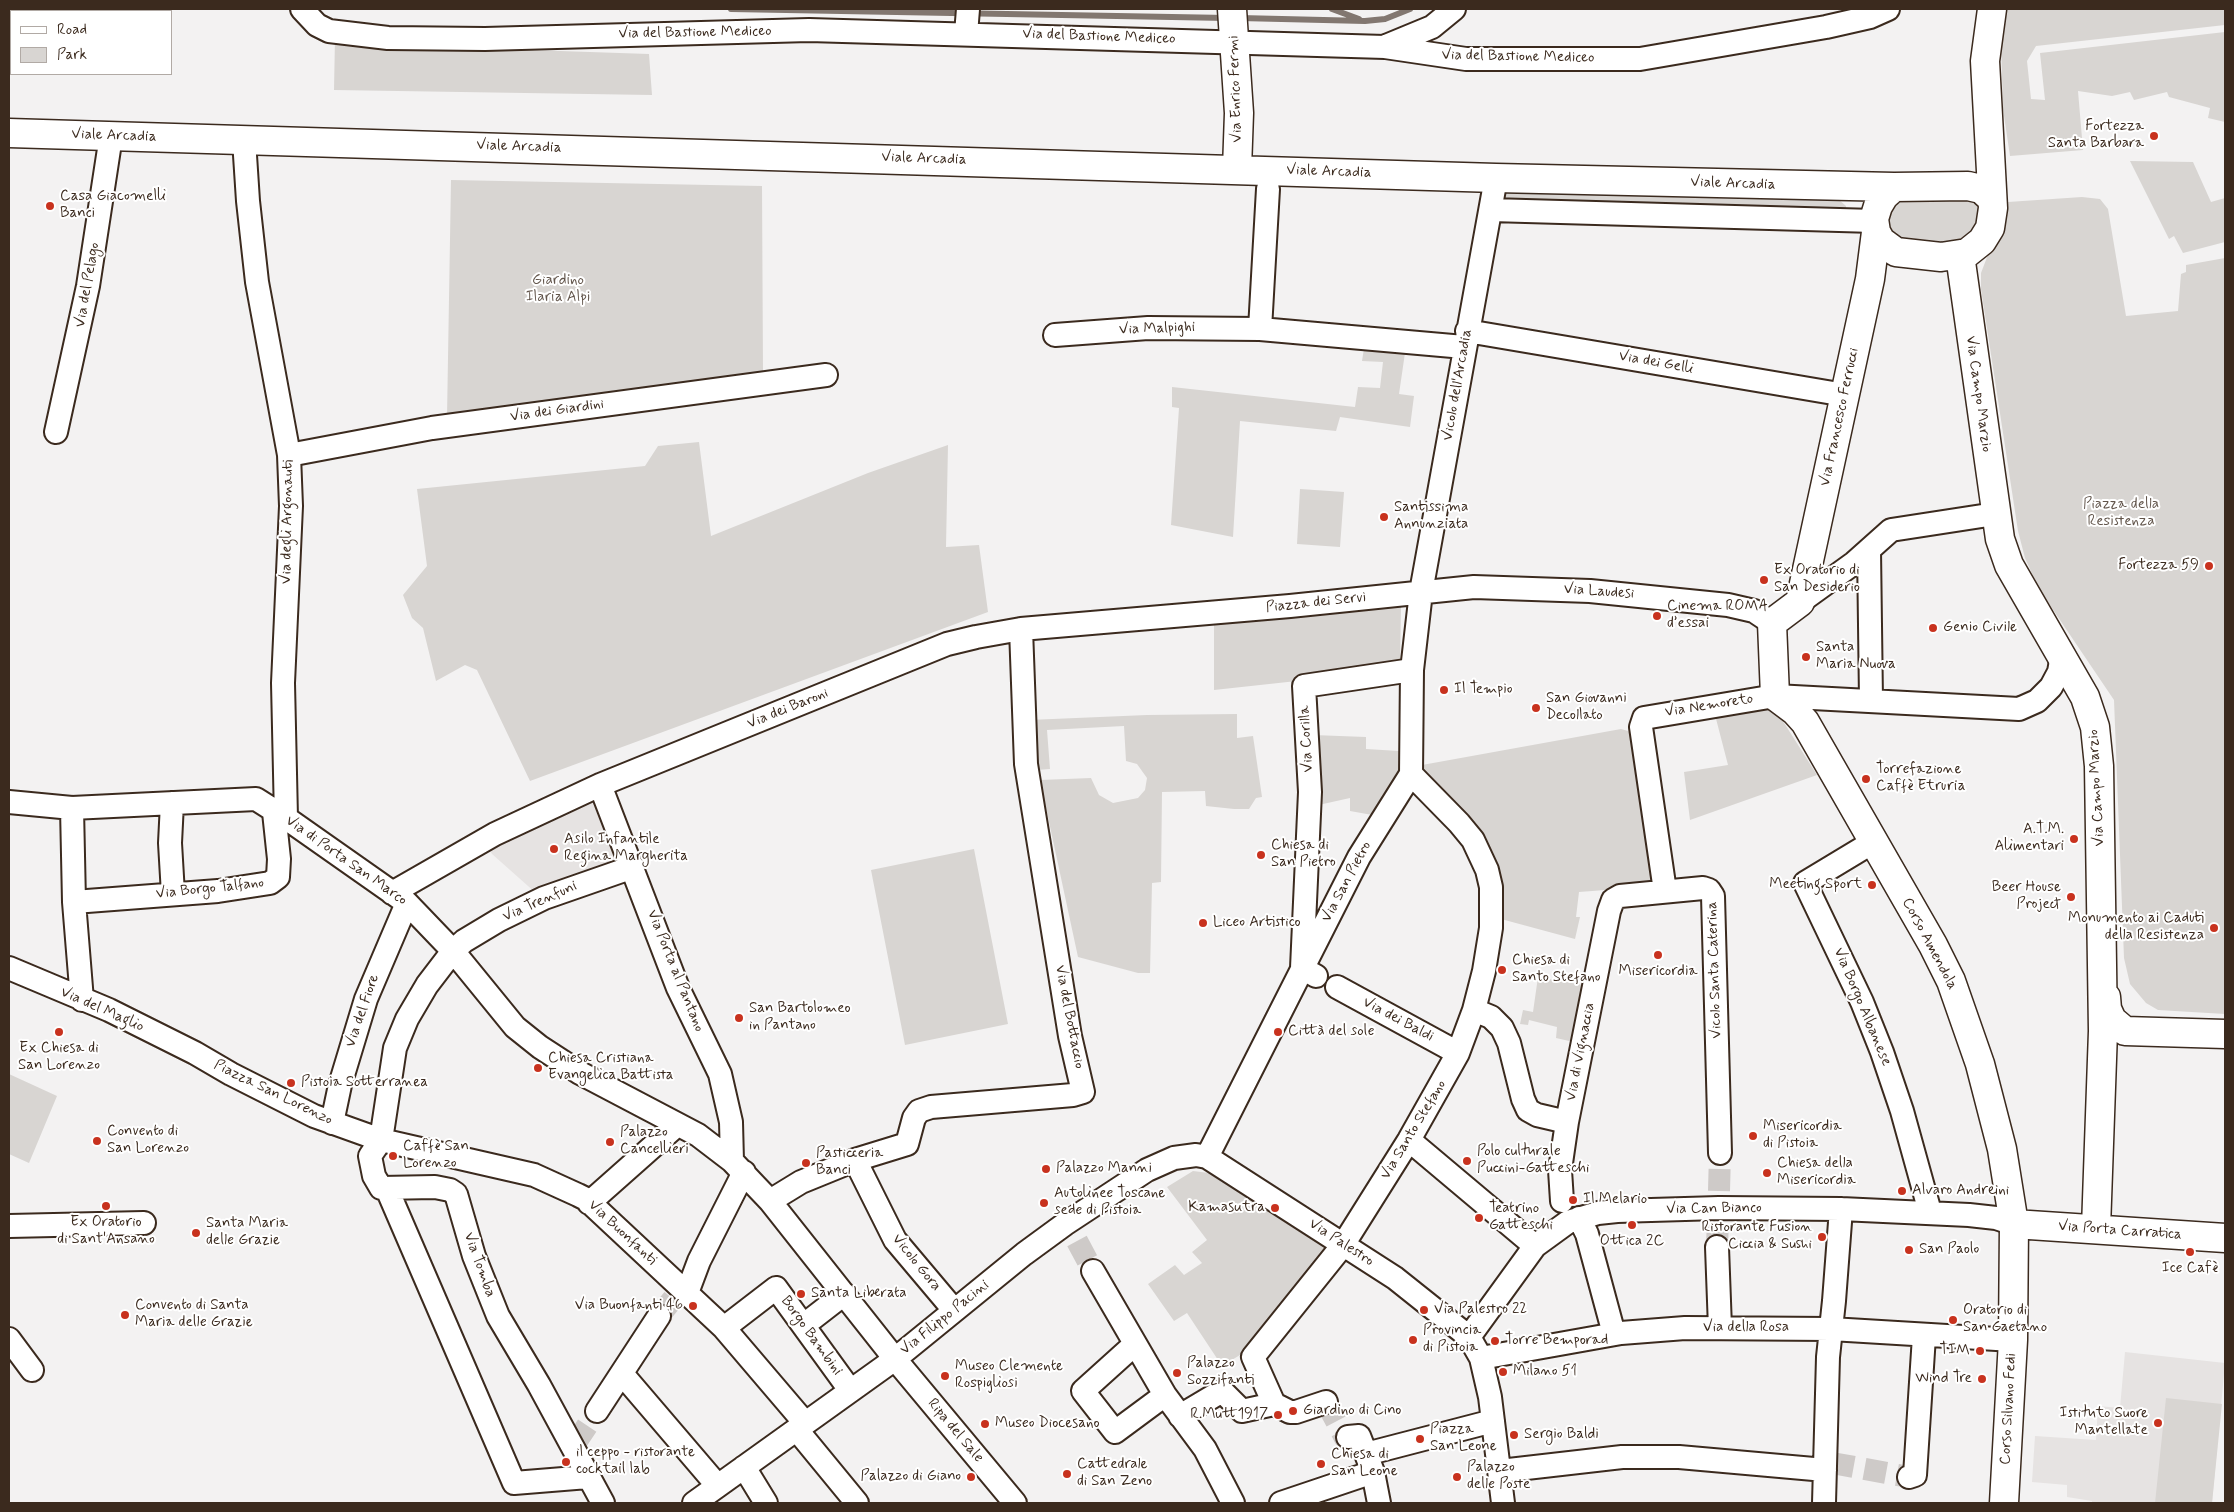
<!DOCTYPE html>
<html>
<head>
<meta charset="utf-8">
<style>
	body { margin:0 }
	#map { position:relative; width:2234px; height:1512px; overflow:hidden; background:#f3f2f2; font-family:Mynerve,sans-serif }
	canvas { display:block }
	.frame { position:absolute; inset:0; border:10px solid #3b2a1e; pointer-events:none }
	.legend { position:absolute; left:10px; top:10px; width:162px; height:65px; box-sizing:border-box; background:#fff; border:1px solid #b1aaa5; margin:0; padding:6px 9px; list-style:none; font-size:15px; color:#3b2a1e }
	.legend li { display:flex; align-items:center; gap:10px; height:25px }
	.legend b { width:25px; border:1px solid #b1aaa5 }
</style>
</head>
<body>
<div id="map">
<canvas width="2234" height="1512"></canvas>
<div class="frame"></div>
<ul class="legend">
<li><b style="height:6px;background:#fff"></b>Road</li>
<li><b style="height:14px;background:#d8d5d2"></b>Park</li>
</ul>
</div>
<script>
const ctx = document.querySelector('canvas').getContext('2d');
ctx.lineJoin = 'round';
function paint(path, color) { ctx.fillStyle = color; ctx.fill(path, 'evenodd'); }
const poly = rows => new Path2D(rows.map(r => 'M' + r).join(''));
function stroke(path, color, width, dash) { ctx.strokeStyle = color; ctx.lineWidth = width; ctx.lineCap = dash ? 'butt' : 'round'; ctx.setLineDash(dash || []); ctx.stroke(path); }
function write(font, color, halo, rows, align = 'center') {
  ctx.font = font + ' Mynerve,sans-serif'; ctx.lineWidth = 4; ctx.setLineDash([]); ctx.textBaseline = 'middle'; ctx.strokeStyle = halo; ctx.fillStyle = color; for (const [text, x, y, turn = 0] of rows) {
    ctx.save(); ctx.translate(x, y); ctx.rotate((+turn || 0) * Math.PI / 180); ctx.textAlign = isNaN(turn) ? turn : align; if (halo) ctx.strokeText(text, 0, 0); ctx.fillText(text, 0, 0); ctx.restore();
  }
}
const built = poly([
	[599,796,625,861,537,894,492,854,485,843],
	[2125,1352,2225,1363,2212,1503,2092,1503,2092,1501,2067,1497,2067,1485,2032,1482,2035,1436,2096,1440,2098,1406,2120,1408]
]);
const green = poly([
	[2004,9,2225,9,2225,25,2036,46,2027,61,2031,99,2045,100,2040,53,2225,32,2225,122,2208,118,2210,108,2169,97,2167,92,2134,100,2130,92,2112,96,2078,91,2083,150,2010,156,2003,109,2001,44],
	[335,38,383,45,649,54,652,95,334,90],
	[2130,161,2193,162,2211,202,2225,198,2225,242,2183,253,2174,236,2169,239],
	[451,180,762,186,763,372,612,391,447,417],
	[1502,192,1837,198,1846,206,1846,211,1496,203],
	[1936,194,1984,203,1972,238,1921,248,1892,235,1882,209,1888,202],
	[2082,197,2100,199,2108,209,2126,316,2178,311,2181,274,2186,272,2186,265,2225,258,2225,1014,2158,1010,2146,1003,2130,984,2124,958,2114,700,2039,589,2025,558,2018,531,1981,289,1981,273,2008,202],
	[1365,342,1406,346,1399,394,1414,396,1410,427,1340,417,1336,431,1240,421,1233,537,1171,525,1179,408,1172,407,1172,387,1355,407,1358,387,1380,388,1383,362,1362,361],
	[699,442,711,536,868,473,948,445,946,547,979,545,988,612,530,781,477,670,465,665,436,681,423,628,412,618,403,595,427,566,417,489,645,466,658,446],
	[1300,489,1344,492,1340,547,1297,544],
	[1401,607,1400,664,1306,680,1214,690,1214,619],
	[1767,707,1781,718,1817,775,1690,820,1684,772,1728,765,1714,711],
	[1237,714,1237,738,1253,736,1262,797,1256,798,1249,809,1234,809,1206,806,1205,791,1162,792,1161,882,1152,883,1150,973,1138,973,1078,957,1040,780,1091,778,1099,795,1113,803,1138,798,1145,790,1147,778,1137,764,1126,761,1124,726,1047,730,1050,769,1037,770,1029,720,1147,715],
	[1621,729,1628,731,1633,736,1658,886,1579,892,1576,917,1580,917,1575,939,1501,919,1502,884,1493,856,1421,774,1422,765],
	[1313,735,1366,737,1366,749,1399,751,1398,778,1378,816,1350,811,1350,798,1314,806],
	[974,849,1008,1024,905,1045,871,870],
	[1538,977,1589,986,1578,1043,1556,1038,1557,1027,1529,1020,1528,1025,1520,1024,1523,1010,1533,1012],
	[9,1074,57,1096,29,1163,9,1154],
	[1193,1171,1217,1174,1328,1247,1240,1355,1222,1366,1187,1313,1174,1321,1148,1284,1175,1265,1184,1275,1202,1263,1192,1252,1207,1240,1167,1187],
	[2166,1398,2222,1404,2212,1503,2155,1503]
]);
const stream = poly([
	[731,9,1227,18],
	[1332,9,1359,19],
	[1240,18,1365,21,1385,19,1410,9]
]);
const streetTunnel = poly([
	[1719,1191,1720,1153],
	[1077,1241,1093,1271],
	[1717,1247,1718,1219],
	[659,1316,677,1294],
	[1326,1402,1345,1438,1348,1437],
	[575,1444,597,1411],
	[1832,1463,1909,1477]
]);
const street = poly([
	[302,9,317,25,329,31,388,38,485,39,809,30,1385,47,1466,59,1640,59,1826,27,1870,17,1888,9],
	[966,34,968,9],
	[1386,46,1432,27,1454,9],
	[244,140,248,201,257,282,289,455,291,506,283,683,286,818],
	[1268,189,1260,329,1464,347],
	[1491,210,1874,221],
	[1467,331,1845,395],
	[1055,335,1148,328,1260,329],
	[56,432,88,286,111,136],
	[289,455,432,428,826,375],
	[1869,550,1871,700],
	[1800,602,1854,563,1891,530,1995,514],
	[600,785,678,988,720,1074,731,1122,732,1161],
	[9,802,72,808,256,799,286,818,407,903,453,951,515,1027,540,1047,580,1073,698,1135,732,1161,770,1201,895,1359,1015,1503],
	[172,803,170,843,173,894],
	[72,808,74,902,82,1000],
	[1873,842,1805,883,1862,1002,1882,1052,1902,1111,1930,1212],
	[1665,891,1641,727,1644,718,1775,696,2019,709,2037,701,2051,687,2059,672,2062,655],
	[392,893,495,834,600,785,947,644,976,637,1021,629,1290,606,1474,587,1590,591,1728,605,1754,611,1772,623],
	[74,902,218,891,270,883,278,877,279,859,274,812],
	[9,968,109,1010,195,1053,231,1074,314,1116,381,1140,534,1175,578,1195,586,1199,724,1328,805,1423],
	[1316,976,1302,968,1310,792,1304,686,1412,670],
	[1337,987,1458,1053],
	[1474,1010,1491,1017,1502,1028,1509,1043,1523,1099,1528,1110,1537,1115,1567,1122],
	[332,1123,340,1085,366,999,407,903],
	[1409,1140,1535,1246],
	[1207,1157,1359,857,1411,774,1412,670,1421,592,1496,178],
	[855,1160,895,1240,954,1310],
	[387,1189,514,1483,588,1477],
	[770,1201,801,1182,855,1160,907,1144,914,1118,919,1111,931,1107,1073,1095,1083,1092,1070,1036,1026,764,1021,629],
	[1562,1201,1560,1170,1567,1122,1609,911,1613,900,1620,896,1703,888,1709,890,1713,896,1720,1153],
	[589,1203,677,1125],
	[1579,1218,1587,1234,1614,1334],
	[9,1226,144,1223],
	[1717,1247,1720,1328],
	[1093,1271,1165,1395,1205,1449,1233,1503],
	[687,1293,699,1261,744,1172],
	[804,1325,844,1294],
	[724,1328,776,1288,850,1390],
	[1469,1337,1535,1246,1568,1222,1598,1213,1617,1211,1719,1208,1841,1209,1969,1215,1996,1218,2014,1224],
	[9,1339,32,1370],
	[1134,1345,1083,1391,1115,1432,1165,1395],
	[1481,1358,1621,1333,1685,1328,1831,1329,2013,1340],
	[623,1375,717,1485],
	[1274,1404,1253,1357,1343,1245,1409,1140,1458,1053,1474,1010,1484,971,1491,928,1491,887,1487,870,1473,840,1459,823,1411,774],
	[597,1411,659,1316],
	[1180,1416,1222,1391,1242,1411,1274,1404,1290,1412,1296,1412,1326,1402],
	[797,1430,857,1503],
	[1348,1437,1359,1436,1373,1472,1379,1503],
	[1366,1454,1493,1421],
	[744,1467,766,1503],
	[1500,1471,1622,1457,1679,1457,1825,1470],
	[1909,1477,1915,1475,1924,1336],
	[603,1503,539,1385,498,1316,474,1256,456,1194,450,1190,435,1187,381,1188,374,1176,370,1156,381,1140,395,1048,407,1019,427,985,453,951,464,941,499,920,544,898,633,867],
	[694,1503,895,1359,1024,1254,1065,1224,1147,1170,1174,1158,1196,1155,1207,1157,1395,1278,1469,1337,1481,1358,1490,1397,1503,1503],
	[1281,1503,1373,1472],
	[1824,1503,1828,1357,1834,1301,1841,1209]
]);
const secondary = poly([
	[1232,9,1239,113,1237,169],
	[9,133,1496,178,1894,187],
	[1992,199,1981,189,1968,186,1894,187,1884,196,1878,206,1874,219,1876,232,1881,241,1896,252,1941,257,1967,253,1982,241,1990,228,1993,208,1985,61,1992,9],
	[1876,232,1870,279,1800,602,1772,623,1775,696,1795,711,1805,722,1933,945,1951,981,1980,1064,2002,1149,2014,1224,2013,1340,2004,1503],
	[1960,255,2000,539,2009,565,2085,697,2095,727,2099,766,2103,1031,2096,1228],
	[2106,997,2107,1009,2112,1020,2125,1031,2225,1034],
	[2014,1224,2225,1238]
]);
const markers = [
	[2154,136,5,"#c8321e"],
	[50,206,5,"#c8321e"],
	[1384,517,5,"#c8321e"],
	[2209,566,5,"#c8321e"],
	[1764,580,5,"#c8321e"],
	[1657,616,5,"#c8321e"],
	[1933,628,5,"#c8321e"],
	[1806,657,5,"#c8321e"],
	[1444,690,5,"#c8321e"],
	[1536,708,5,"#c8321e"],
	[1866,779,5,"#c8321e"],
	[2074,839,5,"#c8321e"],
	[554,849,5,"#c8321e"],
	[1261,855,5,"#c8321e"],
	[1872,885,5,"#c8321e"],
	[2071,897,5,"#c8321e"],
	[1203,923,5,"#c8321e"],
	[2214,928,5,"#c8321e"],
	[1658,955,5,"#c8321e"],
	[1502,970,5,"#c8321e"],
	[739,1018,5,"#c8321e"],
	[59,1032,5,"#c8321e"],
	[1278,1032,5,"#c8321e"],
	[538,1068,5,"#c8321e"],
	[291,1083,5,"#c8321e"],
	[1753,1136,5,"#c8321e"],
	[97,1141,5,"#c8321e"],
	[610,1142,5,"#c8321e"],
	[393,1156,5,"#c8321e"],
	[1467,1161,5,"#c8321e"],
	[806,1163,5,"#c8321e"],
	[1046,1169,5,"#c8321e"],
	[1767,1173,5,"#c8321e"],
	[1902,1191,5,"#c8321e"],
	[1573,1200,5,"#c8321e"],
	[1044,1203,5,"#c8321e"],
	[106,1206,5,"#c8321e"],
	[1275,1208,5,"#c8321e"],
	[1479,1218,5,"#c8321e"],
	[1632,1225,5,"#c8321e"],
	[196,1233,5,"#c8321e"],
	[1822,1237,5,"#c8321e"],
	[1909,1250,5,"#c8321e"],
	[2190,1252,5,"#c8321e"],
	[801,1294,5,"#c8321e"],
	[693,1306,5,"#c8321e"],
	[1424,1310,5,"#c8321e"],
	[125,1315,5,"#c8321e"],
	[1953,1320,5,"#c8321e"],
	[1413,1340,5,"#c8321e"],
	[1495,1341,5,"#c8321e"],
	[1980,1351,5,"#c8321e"],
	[1503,1372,5,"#c8321e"],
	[1177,1373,5,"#c8321e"],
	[945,1376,5,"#c8321e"],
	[1982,1379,5,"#c8321e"],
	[1293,1411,5,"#c8321e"],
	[1278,1415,5,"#c8321e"],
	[2158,1423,5,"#c8321e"],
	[985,1424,5,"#c8321e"],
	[1514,1435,5,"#c8321e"],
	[1420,1439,5,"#c8321e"],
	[566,1462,5,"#c8321e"],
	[1321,1464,5,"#c8321e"],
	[1067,1474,5,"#c8321e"],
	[971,1477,5,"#c8321e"],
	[1457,1477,5,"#c8321e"]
];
const streetNames = [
	["Via del Bastione Mediceo",695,33,-1],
	["Via del Bastione Mediceo",1099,37,2],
	["Via del Bastione Mediceo",1518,57,1],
	["Via Enrico Fermi",1236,89,-92],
	["Viale Arcadia",114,136,2],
	["Viale Arcadia",519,147,2],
	["Viale Arcadia",924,159,2],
	["Viale Arcadia",1329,172,2],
	["Viale Arcadia",1733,184,2],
	["Via del Pelago",88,285,-80],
	["Via Malpighi",1157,329,-2],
	["Via dei Gelli",1656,363,10],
	["Vicolo dell'Arcadia",1458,385,-80],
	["Via Campo Marzio",1978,394,82],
	["Via dei Giardini",557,411,-8],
	["Via Francesco Ferrucci",1840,417,-78],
	["Via degli Argonauti",288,522,-89],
	["Via Laudesi",1599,592,4],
	["Piazza dei Servi",1316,603,-6],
	["Via Nemoreto",1709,706,-9],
	["Via dei Baroni",788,709,-22],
	["Via Corilla",1307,739,-93],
	["Via Campo Marzio",2097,788,-93],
	["Via di Porta San Marco",346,861,35],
	["Via San Pietro",1347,882,-62],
	["Via Borgo Talfano",210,889,-6],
	["Via Trenfuni",540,902,-24],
	["Corso Amendola",1929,944,62],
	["Vicolo Santa Caterina",1715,970,-92],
	["Via Porta al Pantano",675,971,68],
	["Via Borgo Albanese",1862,1007,67],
	["Via del Maglio",102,1010,24],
	["Via del Fiore",363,1011,-71],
	["Via del Bottaccio",1069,1017,79],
	["Via dei Baldi",1398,1020,28],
	["Via di Vignaccia",1581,1052,-79],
	["Piazza San Lorenzo",273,1093,26],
	["Via Santo Stefano",1414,1130,-59],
	["Via Can Bianco",1714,1209,-1],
	["Via Porta Carratica",2120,1231,4],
	["Via Buonfanti",622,1233,43],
	["Via Palestro",1341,1243,33],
	["Vicolo Gora",916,1263,51],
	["Via Tomba",479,1265,70],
	["Via Filippo Pacini",945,1318,-39],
	["Via della Rosa",1746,1328],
	["Borgo Bambini",811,1336,54],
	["Corso Silvano Fedi",2009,1409,-87],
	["Ripa del Sale",955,1431,50]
];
const poiNames = [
	["Fortezza",2144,127,"right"],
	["Santa Barbara",2144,144,"right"],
	["Casa Giacomelli",60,197],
	["Banci",60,214],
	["Santissima",1394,508],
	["Annunziata",1394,525],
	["Fortezza 59",2199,566,"right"],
	["Ex Oratorio di",1774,571],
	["San Desiderio",1774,588],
	["Cinema ROMA",1667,607],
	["d’essai",1667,624],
	["Genio Civile",1943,628],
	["Santa",1816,648],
	["Maria Nuova",1816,665],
	["Il Tempio",1454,690],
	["San Giovanni",1546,699],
	["Decollato",1546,716],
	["Torrefazione",1876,770],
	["Caffè Etruria",1876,787],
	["A.T.M.",2064,830,"right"],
	["Alimentari",2064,847,"right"],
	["Asilo Infantile",564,840],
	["Regina Margherita",564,857],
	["Chiesa di",1271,846],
	["San Pietro",1271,863],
	["Meeting Sport",1862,885,"right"],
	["Beer House",2061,888,"right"],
	["Project",2061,905,"right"],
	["Monumento ai Caduti",2204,919,"right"],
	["della Resistenza",2204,936,"right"],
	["Liceo Artistico",1213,923],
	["Chiesa di",1512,961],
	["Santo Stefano",1512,978],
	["Misericordia",1658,972,"center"],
	["San Bartolomeo",749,1009],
	["in Pantano",749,1026],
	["Città del sole",1288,1032],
	["Ex Chiesa di",59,1049,"center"],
	["San Lorenzo",59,1066,"center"],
	["Chiesa Cristiana",548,1059],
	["Evangelica Battista",548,1076],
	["Pistoia Sotterranea",301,1083],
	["Misericordia",1763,1127],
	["di Pistoia",1763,1144],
	["Convento di",107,1132],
	["San Lorenzo",107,1149],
	["Palazzo",620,1133],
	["Cancellieri",620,1150],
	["Caffè San",403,1147],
	["Lorenzo",403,1164],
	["Polo culturale",1477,1152],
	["Puccini-Gatteschi",1477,1169],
	["Pasticceria",816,1154],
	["Banci",816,1171],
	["Chiesa della",1777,1164],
	["Misericordia",1777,1181],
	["Palazzo Manni",1056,1169],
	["Alvaro Andreini",1912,1191],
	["Autolinee Toscane",1054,1194],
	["sede di Pistoia",1054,1211],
	["Il Melario",1583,1200],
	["Kamasutra",1265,1208,"right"],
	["Teatrino",1489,1209],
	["Gatteschi",1489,1226],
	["Ex Oratorio",106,1223,"center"],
	["di Sant'Ansano",106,1240,"center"],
	["Santa Maria",206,1224],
	["delle Grazie",206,1241],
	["Ristorante Fusion",1812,1228,"right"],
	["Ciccia & Sushi",1812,1245,"right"],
	["Ottica 2C",1632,1242,"center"],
	["San Paolo",1919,1250],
	["Ice Cafè",2190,1269,"center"],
	["Santa Liberata",811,1294],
	["Convento di Santa",135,1306],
	["Maria delle Grazie",135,1323],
	["Via Buonfanti 46",683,1306,"right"],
	["Via Palestro 22",1434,1310],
	["Oratorio di",1963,1311],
	["San Gaetano",1963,1328],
	["Provincia",1423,1331],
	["di Pistoia",1423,1348],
	["Torre Bemporad",1505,1341],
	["TIM",1970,1351,"right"],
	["Palazzo",1187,1364],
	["Sozzifanti",1187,1381],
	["Museo Clemente",955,1367],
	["Rospigliosi",955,1384],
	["Milano 51",1513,1372],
	["Wind Tre",1972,1379,"right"],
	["Giardino di Cino",1303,1411],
	["Istituto Suore",2148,1414,"right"],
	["Mantellate",2148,1431,"right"],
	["R.Mutt1917",1268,1415,"right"],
	["Museo Diocesano",995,1424],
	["Piazza",1430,1430],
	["San Leone",1430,1447],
	["Sergio Baldi",1524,1435],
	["il ceppo - ristorante",576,1453],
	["cocktail lab",576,1470],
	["Chiesa di",1331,1455],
	["San Leone",1331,1472],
	["Cattedrale",1077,1465],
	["di San Zeno",1077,1482],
	["Palazzo",1467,1468],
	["delle Poste",1467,1485],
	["Palazzo di Giano",961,1477,"right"]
];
const parkNames = [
	["Giardino",558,281],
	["Ilaria Alpi",558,298],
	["Piazza della",2121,505],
	["Resistenza",2121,522]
];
paint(built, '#e6e3e2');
paint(green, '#d8d5d2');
stroke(stream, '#827770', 6);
stroke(streetTunnel, '#cecac8', 22, [22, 11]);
stroke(street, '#3b2a1e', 26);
stroke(secondary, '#3b2a1e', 31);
stroke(street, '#fff', 22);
stroke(secondary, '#fff', 28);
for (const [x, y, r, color] of markers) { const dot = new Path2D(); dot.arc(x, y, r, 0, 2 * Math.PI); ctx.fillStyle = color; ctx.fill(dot); stroke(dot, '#fff', 2); }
write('15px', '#3b2a1e', '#fff', streetNames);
write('15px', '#3b2a1e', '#fff', poiNames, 'left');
write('15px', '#62554b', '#fff', parkNames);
</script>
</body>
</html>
